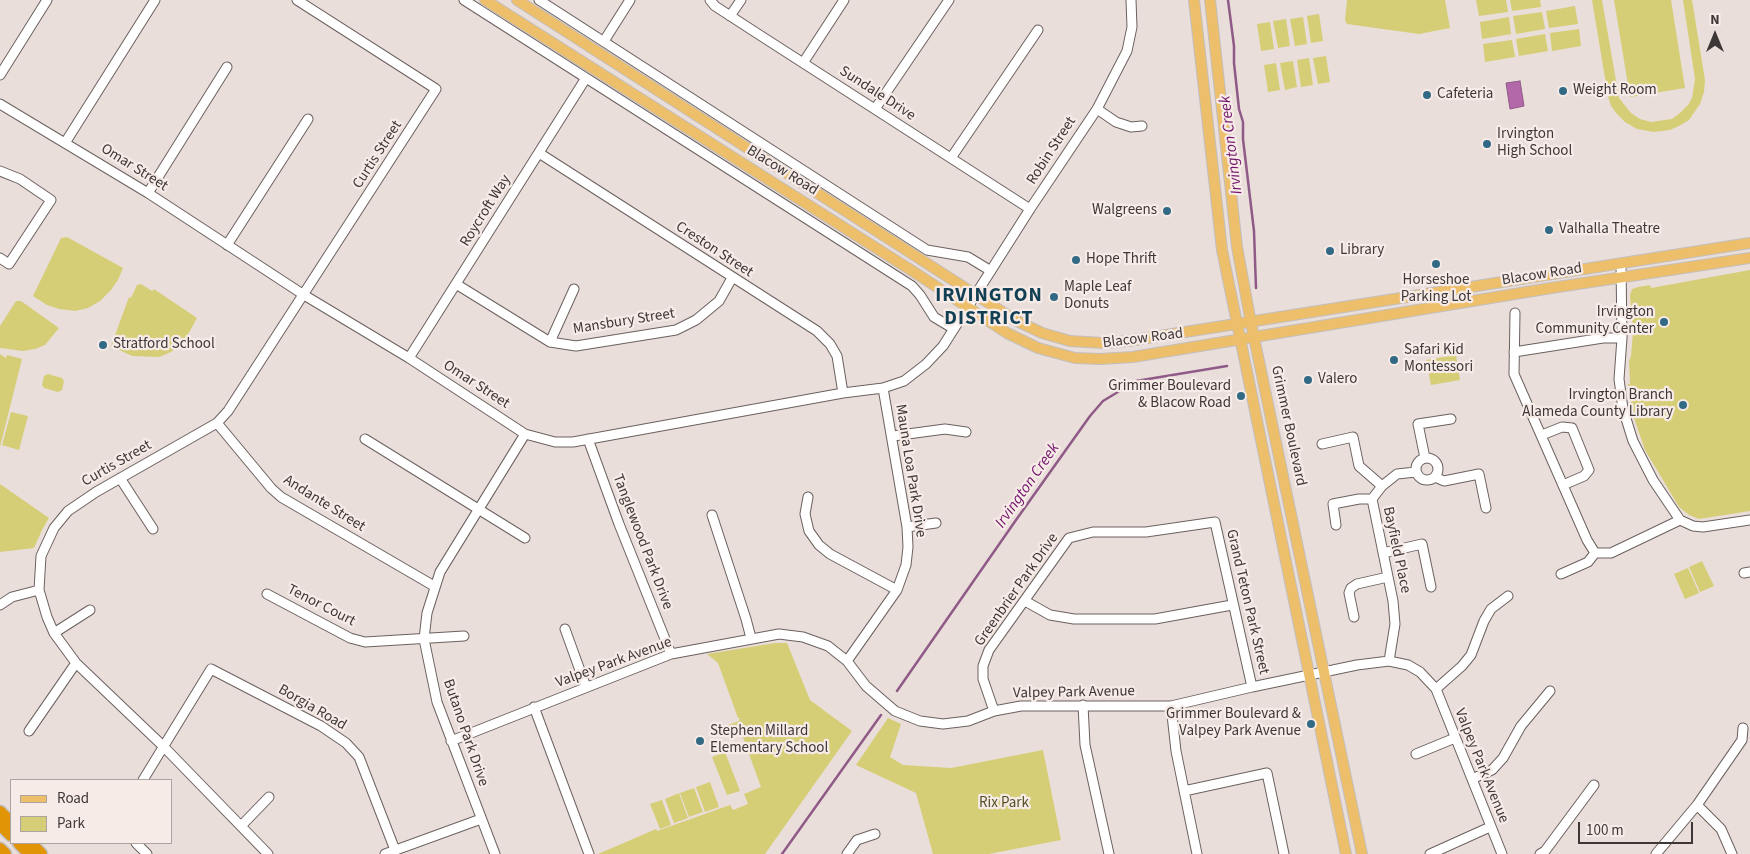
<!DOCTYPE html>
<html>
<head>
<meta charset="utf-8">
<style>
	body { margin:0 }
	#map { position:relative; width:1750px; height:854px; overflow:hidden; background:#eadeda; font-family:"Source Sans 3",sans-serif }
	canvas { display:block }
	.legend { position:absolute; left:10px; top:779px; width:162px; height:65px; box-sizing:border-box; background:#f7ebe7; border:1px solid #ada3a1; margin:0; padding:6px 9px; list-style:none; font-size:15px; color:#3d3837 }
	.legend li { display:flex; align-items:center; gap:10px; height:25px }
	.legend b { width:25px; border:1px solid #ada3a1 }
	.north { position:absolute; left:1690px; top:10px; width:50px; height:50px; -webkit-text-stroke:4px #f7ebe7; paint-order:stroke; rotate:0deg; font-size:14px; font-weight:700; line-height:20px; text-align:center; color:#3d3837 }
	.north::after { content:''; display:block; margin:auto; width:18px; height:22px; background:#3d3837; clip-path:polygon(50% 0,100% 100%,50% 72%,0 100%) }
	.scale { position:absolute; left:1578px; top:822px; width:115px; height:22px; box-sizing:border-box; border:2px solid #3d3837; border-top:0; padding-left:6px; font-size:15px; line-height:18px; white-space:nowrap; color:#3d3837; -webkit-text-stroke:4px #f7ebe7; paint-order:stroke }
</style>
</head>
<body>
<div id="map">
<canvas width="1750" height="854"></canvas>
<ul class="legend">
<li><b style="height:6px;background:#eebf6a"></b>Road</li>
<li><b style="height:14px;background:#d5ce77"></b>Park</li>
</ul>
<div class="north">N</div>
<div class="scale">100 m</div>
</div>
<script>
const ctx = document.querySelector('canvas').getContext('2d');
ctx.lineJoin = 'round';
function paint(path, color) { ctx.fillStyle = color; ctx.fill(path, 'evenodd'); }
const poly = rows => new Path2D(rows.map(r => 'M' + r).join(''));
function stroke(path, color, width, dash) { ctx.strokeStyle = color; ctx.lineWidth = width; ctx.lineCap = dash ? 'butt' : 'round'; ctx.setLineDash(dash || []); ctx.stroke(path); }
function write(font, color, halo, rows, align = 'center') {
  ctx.font = font + ' "Source Sans 3",sans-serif'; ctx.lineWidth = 4.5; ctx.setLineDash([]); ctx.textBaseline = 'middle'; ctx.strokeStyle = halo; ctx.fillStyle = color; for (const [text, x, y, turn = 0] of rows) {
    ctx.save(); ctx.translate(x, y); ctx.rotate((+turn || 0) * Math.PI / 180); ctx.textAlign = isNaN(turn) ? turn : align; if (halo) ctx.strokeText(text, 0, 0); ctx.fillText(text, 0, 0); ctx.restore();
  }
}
const green = poly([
	[1347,0,1445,0,1450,28,1419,34,1347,24,1345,20],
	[1476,0,1506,0,1508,12,1479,16],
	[1510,0,1540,0,1541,7,1512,11],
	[1592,0,1602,0,1619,98,1631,113,1640,119,1651,122,1672,119,1680,113,1688,105,1692,98,1695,79,1683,0,1692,0,1705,80,1704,92,1700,104,1689,120,1679,126,1670,130,1654,132,1637,129,1625,122,1617,114,1611,106,1608,96],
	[1614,0,1671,0,1685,88,1630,97],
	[1575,6,1578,24,1549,28,1546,11],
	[1542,12,1545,29,1516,34,1513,16],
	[1319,14,1323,41,1311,43,1307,16],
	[1303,17,1307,44,1295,46,1290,19],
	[1509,17,1511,34,1482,39,1480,22],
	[1286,19,1290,46,1278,48,1273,21],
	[1270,22,1274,49,1261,51,1257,24],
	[1579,29,1581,46,1552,51,1550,33],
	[1545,34,1548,51,1519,56,1516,39],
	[1512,40,1515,57,1485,62,1483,44],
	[1326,56,1330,82,1318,84,1313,58],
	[1309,58,1313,85,1301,87,1297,60],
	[1293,61,1297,87,1285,90,1280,63],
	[1276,63,1280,90,1268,92,1264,65],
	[67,237,123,268,118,280,111,290,100,301,88,308,75,311,59,309,47,305,33,296,61,238],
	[1750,270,1750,511,1699,519,1689,515,1679,507,1645,450,1633,415,1628,384,1630,384,1629,361,1631,356,1633,332,1630,295,1632,289,1638,287,1650,285,1651,288],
	[141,284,152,291,154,289,197,318,190,331,182,343,171,352,159,357,132,356,111,346,129,297,131,298,137,285],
	[16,301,21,301,59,328,45,345,35,349,23,351,0,348,0,326],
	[0,354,6,358,7,355,22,359,0,447],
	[1456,355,1460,380,1431,385,1426,360],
	[48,374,62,378,64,381,62,390,58,392,44,388,42,385,44,376],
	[11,412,28,416,19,450,2,445],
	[0,484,49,518,42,530,34,548,0,552],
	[1702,561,1714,586,1700,592,1689,567],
	[1688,568,1699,593,1685,599,1674,574],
	[775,643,787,643,810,700,852,731,765,854,598,854,656,829,657,831,730,805,733,810,748,804,744,794,761,787,741,732,731,735,728,725,739,721,739,719,741,718,738,718,718,663,707,654],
	[888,718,901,724,890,757,903,765,951,768,1043,750,1061,840,989,854,933,854,916,793,856,765],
	[725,752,740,791,727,795,712,757],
	[710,782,719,807,705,812,696,787],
	[694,788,703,812,689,817,680,793],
	[679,793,688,818,674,823,665,799],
	[662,800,671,825,660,829,650,804]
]);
const water = poly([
	[1520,81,1524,106,1510,109,1506,83,1520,81]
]);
const stream = poly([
	[1228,0,1234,46,1234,63,1239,109,1243,122,1243,139,1254,231,1256,288],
	[897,691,1016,520,1090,416,1103,401,1136,381,1227,366],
	[782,854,881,715]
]);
const minor = poly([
	[464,0,912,286,920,295,934,317,954,329],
	[539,0,927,250,968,257,991,271],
	[710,0,715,6,755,32,1030,209],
	[730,16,741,0],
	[604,41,630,0],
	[803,63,844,0],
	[0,75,47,0],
	[0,104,148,193,304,295,409,358,525,434,555,442,573,442,843,393,883,388,904,381,926,364,943,346,1030,209,1097,109,1127,51,1132,27,1131,0],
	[875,109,949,0],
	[1097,109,1116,122,1131,127,1142,126],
	[65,143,155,0],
	[539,153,817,331,830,344,837,356,843,393],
	[951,158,1038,30],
	[0,171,20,179,51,200,9,264,0,258],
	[148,193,227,67],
	[227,245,308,119],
	[1621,265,1622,338,1619,379,1623,409,1633,441,1653,480,1680,520,1693,526,1703,527,1750,520],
	[456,284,550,342,576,346,676,330,696,320,719,301,732,278],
	[1515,313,1514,374,1587,540,1595,553],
	[550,342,574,289],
	[1514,352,1603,338,1622,338],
	[409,358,586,78],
	[217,423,271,488,281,497,434,586],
	[1542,435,1562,427,1572,428,1589,470,1584,476,1563,485],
	[893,436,945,429,966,432],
	[365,439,525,538],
	[588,439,619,524,671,654],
	[1322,444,1353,437,1359,466,1382,486],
	'1416 469a11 11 0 1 1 22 0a11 11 0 1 1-22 0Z',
	[1425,458,1418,424,1451,419],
	[1435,477,1444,481,1479,474,1486,508],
	[120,478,153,529],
	[808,497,805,514,809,531,819,545,830,554,897,590],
	[712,515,746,619,751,638],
	[1336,525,1333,504,1359,499,1372,499],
	[907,527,936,523],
	[1383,553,1422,544,1431,587],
	[1744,573,1750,572],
	[1561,574,1588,562,1595,553,1611,553,1680,520],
	[267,594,350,638,365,642,464,636],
	[1025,601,1050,615,1074,619,1155,619,1232,605],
	[0,605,12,597,39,590],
	[1354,617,1349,593,1351,588,1357,584,1388,577],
	[565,629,586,687],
	[54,633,90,610],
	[847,661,897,590,906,565,908,547,907,527,883,388],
	[1389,661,1395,624,1393,601,1372,499,1382,486,1397,474,1416,472],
	[1436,689,1462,666,1471,655,1484,621,1491,609,1508,596],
	[1083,705,1085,745,1109,854],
	[1171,706,1176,751,1197,854],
	[534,707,589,854],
	[994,711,983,679,983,666,989,650,1069,538,1093,532,1146,532,1215,522,1252,687],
	[29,731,76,663],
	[451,741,671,654,779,634,803,637,828,646,847,661,866,686,895,711,920,721,943,724,968,721,994,711,1021,706,1171,706,1252,687,1357,665,1389,661,1408,665,1420,672,1436,689,1502,854],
	[1416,754,1455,738],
	[1472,779,1492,770,1503,758,1521,726,1550,691],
	[143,780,211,669,321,726,346,743,359,757,395,850],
	[1184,791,1267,773,1284,854],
	[1697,805,1721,829,1732,854],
	[241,826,269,797],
	[136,843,147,854],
	[268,854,163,746,76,663,54,633,47,617,39,590,41,556,54,528,68,511,96,492,217,423,228,411,436,89,297,0],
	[385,854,481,819],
	[495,854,437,702,424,639,427,613,440,572,525,434],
	[847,854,857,840,875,834],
	[1430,854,1490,827],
	[1540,854,1545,851,1594,785],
	[1656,854,1697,805,1742,740,1743,728]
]);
const major = poly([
	[485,0,914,272,1007,333,1038,348,1075,358,1100,359,1133,357,1551,288,1750,258],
	[517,0,1015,320,1042,333,1070,341,1103,343,1128,341,1750,243],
	[1194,0,1222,250,1346,854],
	[1210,0,1237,247,1251,323,1362,854]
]);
const highway = poly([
	[0,812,11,823],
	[0,824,11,835],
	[19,843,30,854],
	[30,843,41,854],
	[0,849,5,854]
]);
const markers = [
	[1563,91,5,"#326984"],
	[1427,95,5,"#326984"],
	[1487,144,5,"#326984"],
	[1167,211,5,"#326984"],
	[1549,230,5,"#326984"],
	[1330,251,5,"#326984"],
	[1076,260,5,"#326984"],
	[1436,264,5,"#326984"],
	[1054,297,5,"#326984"],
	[1664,322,5,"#326984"],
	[103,345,5,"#326984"],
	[1394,360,5,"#326984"],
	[1308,380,5,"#326984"],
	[1241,396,5,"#326984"],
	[1683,405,5,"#326984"],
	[1311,724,5,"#326984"],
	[700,741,5,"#326984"]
];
const poiNames = [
	["Weight Room",1573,91],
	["Cafeteria",1437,95],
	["Irvington",1497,135],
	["High School",1497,152],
	["Walgreens",1157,211,"right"],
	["Valhalla Theatre",1559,230],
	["Library",1340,251],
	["Hope Thrift",1086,260],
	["Horseshoe",1436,281,"center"],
	["Parking Lot",1436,298,"center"],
	["Maple Leaf",1064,288],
	["Donuts",1064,305],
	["Irvington",1654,313,"right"],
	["Community Center",1654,330,"right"],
	["Stratford School",113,345],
	["Safari Kid",1404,351],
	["Montessori",1404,368],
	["Valero",1318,380],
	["Grimmer Boulevard",1231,387,"right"],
	["& Blacow Road",1231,404,"right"],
	["Irvington Branch",1673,396,"right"],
	["Alameda County Library",1673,413,"right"],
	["Grimmer Boulevard &",1301,715,"right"],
	["Valpey Park Avenue",1301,732,"right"],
	["Stephen Millard",710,732],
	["Elementary School",710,749]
];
const streetNames = [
	["Sundale Drive",877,94,33],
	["Robin Street",1052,151,-57],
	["Curtis Street",378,155,-57],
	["Omar Street",134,168,32],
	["Blacow Road",782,171,32],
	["Roycroft Way",486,211,-58],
	["Creston Street",714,250,33],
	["Blacow Road",1542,275,-9],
	["Mansbury Street",624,322,-9],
	["Blacow Road",1143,339,-7],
	["Omar Street",476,385,33],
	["Grimmer Boulevard",1288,426,78],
	["Curtis Street",117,464,-30],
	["Mauna Loa Park Drive",910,471,81],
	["Andante Street",324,504,32],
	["Tanglewood Park Drive",642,542,69],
	["Bayfield Place",1396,550,78],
	["Greenbrier Park Drive",1017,590,-55],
	["Grand Teton Park Street",1247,602,77],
	["Tenor Court",321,606,27],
	["Valpey Park Avenue",614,663,-20],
	["Valpey Park Avenue",1074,693,-1],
	["Borgia Road",312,708,30],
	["Butano Park Drive",465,733,71],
	["Valpey Park Avenue",1481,766,68]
];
const parkNames = [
	["Rix Park",1004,804]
];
const waterNames = [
	["Irvington Creek",1232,145,-97],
	["Irvington Creek",1028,486,-55]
];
const districtNames = [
	["IRVINGTON",989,297],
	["DISTRICT",989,320]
];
paint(green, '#d5ce77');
paint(water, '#b268a9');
stroke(water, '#8f5a87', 1);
stroke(stream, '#8f5a87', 2.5);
stroke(minor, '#6b615e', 11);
stroke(major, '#c1bfbf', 12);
stroke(highway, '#c1bfbf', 15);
stroke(minor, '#fff', 9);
stroke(major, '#eebf6a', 10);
stroke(highway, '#e29407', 12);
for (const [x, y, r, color] of markers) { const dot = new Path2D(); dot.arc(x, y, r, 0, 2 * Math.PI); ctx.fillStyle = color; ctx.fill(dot); stroke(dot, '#f7ebe7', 2); }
write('15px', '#3d3837', '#f7ebe7', poiNames, 'left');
write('15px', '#3d3837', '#f7ebe7', streetNames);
write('15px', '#524f23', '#f7ebe7', parkNames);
write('italic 16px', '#70136a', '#f7ebe7', waterNames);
ctx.letterSpacing = '1px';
write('bold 20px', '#113f54', '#f7ebe7', districtNames);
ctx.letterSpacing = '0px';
</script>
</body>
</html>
